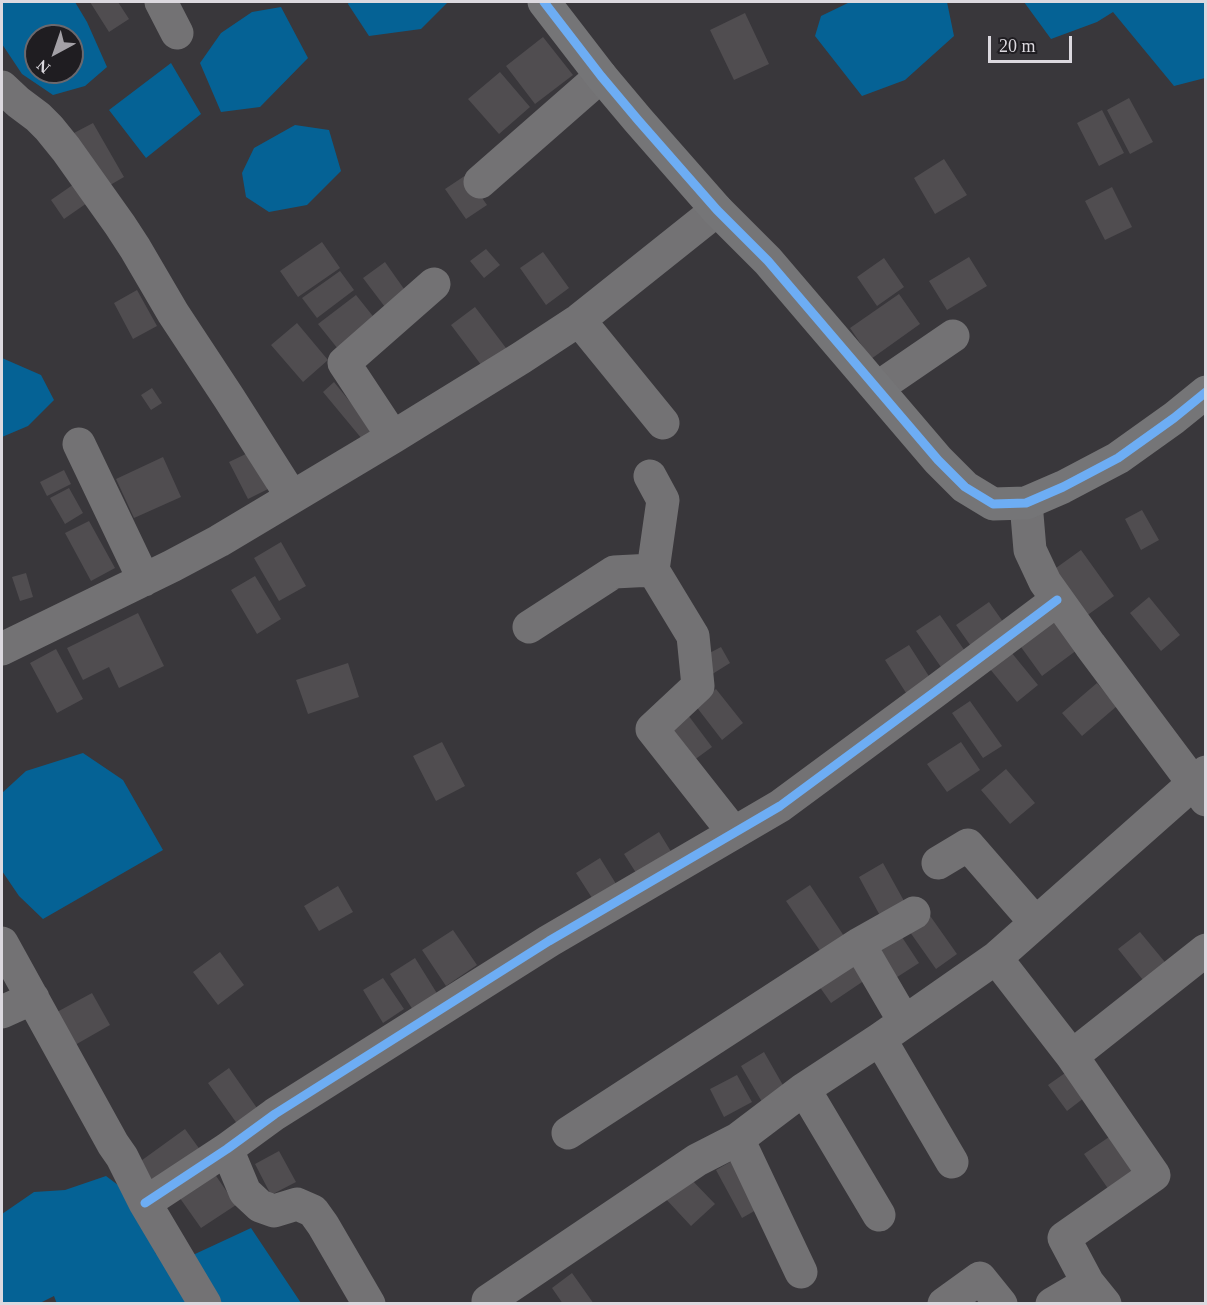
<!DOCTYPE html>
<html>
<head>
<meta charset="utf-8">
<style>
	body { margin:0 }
	#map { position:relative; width:1207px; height:1305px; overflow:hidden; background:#39373b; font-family:Georgia,serif }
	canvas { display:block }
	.frame { position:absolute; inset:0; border:3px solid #dcd9df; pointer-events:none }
	.north { position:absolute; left:24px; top:24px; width:60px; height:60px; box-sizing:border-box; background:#1f1d21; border:2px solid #6b686d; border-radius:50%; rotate:220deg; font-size:16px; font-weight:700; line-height:24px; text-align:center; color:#dcd9df }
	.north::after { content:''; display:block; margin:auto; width:21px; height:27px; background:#a3a0a6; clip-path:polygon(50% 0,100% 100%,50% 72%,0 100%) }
	.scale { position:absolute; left:988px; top:36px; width:84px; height:27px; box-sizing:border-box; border:3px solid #dcd9df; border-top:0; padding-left:8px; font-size:18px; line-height:21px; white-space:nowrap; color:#dcd9df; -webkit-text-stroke:4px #1f1d21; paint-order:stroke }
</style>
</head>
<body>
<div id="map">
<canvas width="1207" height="1305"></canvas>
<div class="frame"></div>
<div class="north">N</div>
<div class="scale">20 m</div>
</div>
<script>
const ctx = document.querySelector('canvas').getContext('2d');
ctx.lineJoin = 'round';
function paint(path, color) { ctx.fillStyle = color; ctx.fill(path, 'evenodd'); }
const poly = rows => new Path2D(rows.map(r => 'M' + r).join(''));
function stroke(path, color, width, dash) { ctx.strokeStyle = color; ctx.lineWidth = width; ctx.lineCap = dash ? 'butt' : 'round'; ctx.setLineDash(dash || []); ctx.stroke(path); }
const water = poly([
	[3,2,75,2,87,22,107,67,85,86,53,95,22,74,2,44,2,3],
	[36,36,72,36,72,72,36,72],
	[349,2,448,2,421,29,369,36,348,4],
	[850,2,947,2,954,36,905,80,862,96,815,36,821,16],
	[1024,2,1205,2,1205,78,1174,86,1113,12,1097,22,1051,39],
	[281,7,308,58,260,107,221,112,200,63,221,33,252,12],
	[171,63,201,114,146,158,109,110],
	[295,125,329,130,341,171,307,205,269,212,246,197,242,173,254,148],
	[2,358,41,375,54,400,28,426,2,437],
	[83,753,123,780,163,850,43,919,19,896,2,871,2,793,26,771],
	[106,1176,130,1194,156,1254,195,1254,251,1228,301,1303,57,1304,54,1296,40,1303,2,1304,2,1214,34,1192,65,1190]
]);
const building = poly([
	[90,2,118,2,129,19,109,32],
	[745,13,769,64,734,80,710,30],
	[543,37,573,75,535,104,506,66],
	[500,72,530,107,499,134,468,99],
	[1129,98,1153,142,1130,154,1107,110],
	[1102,110,1124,153,1099,166,1077,123],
	[93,123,124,177,105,188,74,133],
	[944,159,967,195,935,214,914,178],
	[466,175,487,205,466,219,445,189],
	[74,184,87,203,64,219,51,200],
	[1112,187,1132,227,1105,240,1085,201],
	[322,242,340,268,298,297,280,271],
	[486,249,500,265,484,278,470,261],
	[543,252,569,288,546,305,520,268],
	[969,257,987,286,947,310,929,281],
	[884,258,904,287,877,306,857,277],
	[385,262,409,296,388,311,363,278],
	[340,271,354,290,317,318,302,298],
	[137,290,157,326,133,339,114,303],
	[899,294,920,324,871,359,850,328],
	[356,295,380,325,342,354,318,324],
	[475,307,509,352,485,370,451,325],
	[297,323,328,360,303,382,271,345],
	[334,382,373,430,362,439,323,392],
	[152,388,162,403,151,410,141,395],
	[250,452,268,489,248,499,229,462],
	[163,457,181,497,134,518,116,479],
	[64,470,71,484,47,496,40,482],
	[69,488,83,513,65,524,50,498],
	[1142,510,1159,540,1141,550,1125,519],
	[89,521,115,568,91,581,65,533],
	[281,542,306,586,279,601,254,558],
	[1081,550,1114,596,1082,619,1049,573],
	[26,573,33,597,20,601,12,577],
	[255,576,281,619,257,634,231,590],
	[1149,597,1180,635,1161,651,1130,613],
	[989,602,1006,626,973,649,956,625],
	[1048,611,1077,650,1042,676,1013,636],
	[138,613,164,666,119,688,109,667,83,680,67,648],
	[940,615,967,654,943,670,916,631],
	[909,645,932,681,908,696,885,660],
	[721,647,730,663,706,678,696,660],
	[56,649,83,699,57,713,30,663],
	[1011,652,1038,685,1017,702,990,669],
	[348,663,359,697,308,714,296,680],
	[1097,683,1117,706,1082,736,1062,713],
	[716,689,743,723,722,740,695,705],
	[970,701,1002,746,983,758,952,713],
	[685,711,712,747,686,766,659,731],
	[442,742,465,786,436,801,413,756],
	[961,742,980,770,947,792,927,764],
	[1006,769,1035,803,1010,824,981,790],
	[659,832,675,858,640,879,624,854],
	[600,858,618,887,594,901,576,873],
	[883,863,909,910,884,923,859,877],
	[810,885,848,942,825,958,786,901],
	[338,886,353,912,319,931,304,906],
	[926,910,957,954,936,969,905,925],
	[453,930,477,965,446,986,422,950],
	[898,931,919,963,891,981,870,949],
	[1140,932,1169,967,1147,985,1118,949],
	[220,952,244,985,218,1005,193,972],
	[863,957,874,974,831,1003,819,986],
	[415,958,438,995,413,1010,390,974],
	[383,978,404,1009,383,1023,363,990],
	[92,993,110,1025,75,1045,57,1012],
	[764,1052,788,1094,765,1107,741,1066],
	[1075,1066,1093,1091,1067,1111,1048,1085],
	[229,1068,259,1111,238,1125,208,1083],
	[737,1075,752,1102,724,1117,710,1089],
	[185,1129,206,1158,159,1191,138,1163],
	[1115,1133,1140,1168,1109,1190,1084,1154],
	[279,1151,296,1182,271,1195,255,1164],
	[739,1157,765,1205,742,1218,716,1170],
	[212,1170,236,1205,201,1228,177,1194],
	[687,1175,715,1204,691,1226,664,1197],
	[572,1273,594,1304,563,1304,552,1288]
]);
const street = poly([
	[161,2,177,33],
	[2,87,18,102,38,117,49,128,66,149,120,225,135,248,173,313,229,398,292,497],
	[480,182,601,76],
	[579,320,663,423],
	[877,388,953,336],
	[393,437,344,363,434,284],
	[79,444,144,580],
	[650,476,663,500,653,570,693,636,698,686,652,729,734,833],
	[1026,503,1030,550,1045,582,1090,645,1206,800],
	[529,627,614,572,653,570],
	[2,649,172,566,219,541,393,437,521,358,579,320,717,210],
	[938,863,968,845,1035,922],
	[2,943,113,1144,122,1157,145,1203,205,1304],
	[859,944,904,1021],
	[996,958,1072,1056],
	[2,1012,33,998],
	[880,1039,952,1162],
	[804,1089,879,1215],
	[568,1133,859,944,914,913],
	[738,1139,801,1272],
	[227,1149,245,1192,260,1206,274,1211,297,1204,313,1211,323,1225,369,1304],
	[145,1203,227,1149,275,1114,549,941,780,806,933,693,1057,600],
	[1088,1283,1105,1304],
	[490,1304,488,1301,697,1160,738,1139,804,1089,880,1039,996,958,1206,772],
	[944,1304,980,1278,1001,1304],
	[1052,1304,1088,1283,1064,1238,1154,1175,1072,1056,1206,950]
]);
const secondary = poly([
	[544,2,601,76,638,120,717,210,768,261,938,460,965,487,993,504,1026,503,1063,487,1118,458,1174,418,1206,392]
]);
const cycleway = poly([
	[544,2,601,76,638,120,717,210,768,261,938,460,965,487,993,504,1026,503,1063,487,1118,458,1174,418,1206,392],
	[145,1203,227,1149,275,1114,549,941,780,806,933,693,1057,600]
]);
paint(water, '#056295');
paint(building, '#504d50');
stroke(street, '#737274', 33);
stroke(secondary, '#757577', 33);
stroke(cycleway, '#6dadf4', 9);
</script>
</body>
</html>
